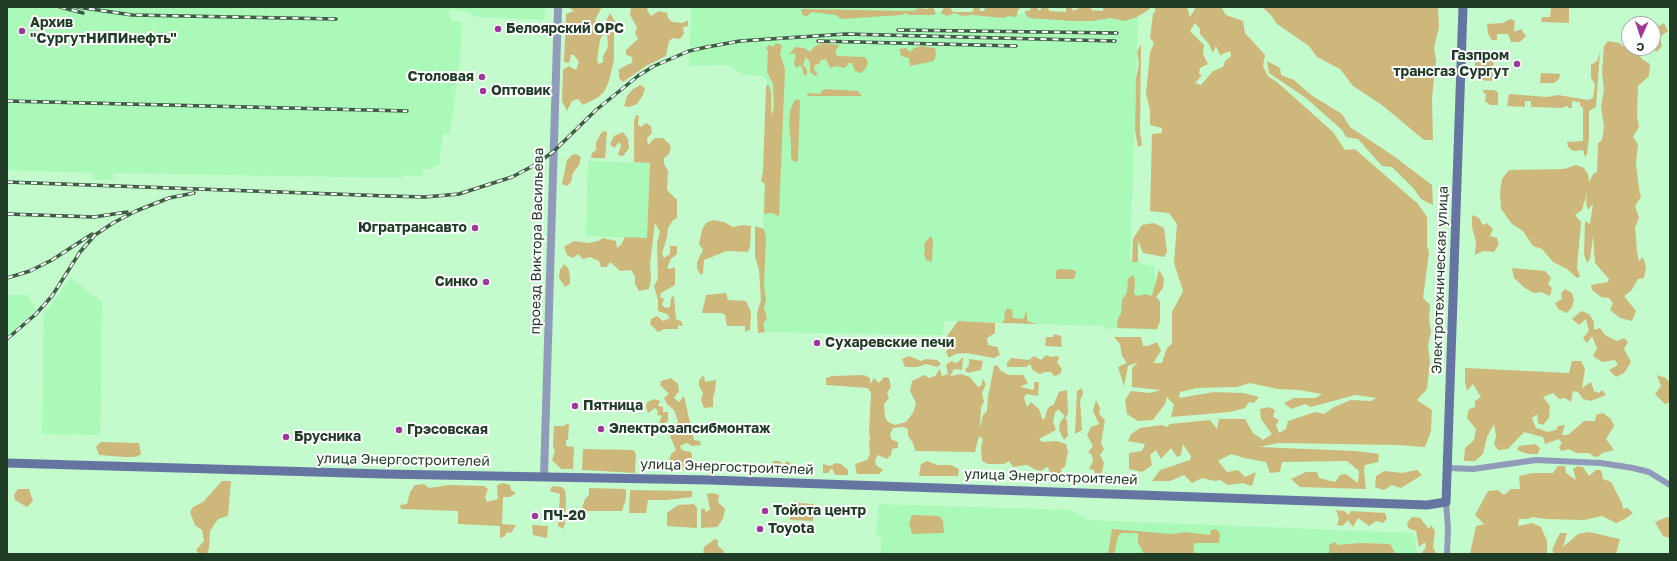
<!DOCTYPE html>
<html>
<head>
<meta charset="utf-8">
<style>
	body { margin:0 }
	#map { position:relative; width:1677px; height:561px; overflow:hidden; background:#c3fbcd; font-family:"Golos Text",sans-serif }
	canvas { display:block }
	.frame { position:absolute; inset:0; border:8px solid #203c26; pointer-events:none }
	.north { position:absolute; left:1621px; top:16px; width:40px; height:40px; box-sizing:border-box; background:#fff; border:1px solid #a6b1a8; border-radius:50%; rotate:183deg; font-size:11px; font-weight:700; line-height:16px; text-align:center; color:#203c26 }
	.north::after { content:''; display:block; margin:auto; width:14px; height:18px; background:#9f379a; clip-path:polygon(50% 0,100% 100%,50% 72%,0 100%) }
</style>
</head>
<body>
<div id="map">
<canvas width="1677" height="561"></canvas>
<div class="frame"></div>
<div class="north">С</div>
</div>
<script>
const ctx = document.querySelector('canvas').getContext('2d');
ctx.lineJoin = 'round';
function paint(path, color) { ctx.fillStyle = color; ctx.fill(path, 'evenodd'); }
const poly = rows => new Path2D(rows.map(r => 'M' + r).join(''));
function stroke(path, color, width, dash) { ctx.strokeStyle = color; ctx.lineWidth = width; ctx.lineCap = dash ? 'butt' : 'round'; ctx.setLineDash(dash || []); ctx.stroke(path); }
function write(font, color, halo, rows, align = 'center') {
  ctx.font = font + ' "Golos Text",sans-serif'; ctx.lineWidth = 4; ctx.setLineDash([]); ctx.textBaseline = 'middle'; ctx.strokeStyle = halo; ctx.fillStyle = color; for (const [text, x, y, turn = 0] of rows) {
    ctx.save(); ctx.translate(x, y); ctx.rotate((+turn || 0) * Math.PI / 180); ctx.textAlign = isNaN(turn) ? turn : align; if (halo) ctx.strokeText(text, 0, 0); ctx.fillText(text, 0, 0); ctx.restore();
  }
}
const built = poly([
	[7,7,545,7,544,20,476,17,470,13,450,9,449,16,452,21,462,22,460,58,450,134,443,134,439,165,433,165,433,169,423,169,423,176,403,175,402,178,113,173,113,180,93,180,93,173,7,170],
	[691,7,925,7,925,11,1138,17,1130,261,1155,267,1156,330,1117,328,1107,329,1104,326,1068,325,950,321,944,322,943,335,760,332,767,80,762,76,744,75,728,65,689,66],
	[588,161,650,163,647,238,586,236],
	[71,278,102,302,100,435,42,434,44,314],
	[7,295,27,295,36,310,7,336],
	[879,504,1072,510,1088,520,1413,533,1416,540,1416,554,881,554,881,538,876,536]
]);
const green = poly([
	[568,7,602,7,595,20,599,26,605,23,610,13,616,23,614,30,614,60,609,81,604,92,597,98,583,105,578,99,572,101,567,111,562,101,563,70,569,66,576,70,579,62,574,55,571,55,569,63,564,62,566,14,574,11],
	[604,33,607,33,608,47,603,56,603,62,599,64,597,60,600,40],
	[631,7,648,7,647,10,651,16,659,11,667,13,668,18,672,22,683,23,688,20,688,26,683,27,684,34,680,39,673,38,669,41,666,56,646,66,623,82,619,78,619,69,633,62,631,56,626,55,626,50,638,39,635,33,637,27,630,15],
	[929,7,933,7,936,13,934,15,909,15,906,13,902,15,841,19,836,15,812,12,806,17,802,14,801,9,914,11,918,8,928,9],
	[944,7,950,7,953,12,972,12,974,9,972,7,981,7,979,11,984,11,985,8,990,7,1022,7,1018,10,1016,17,1008,16,1004,18,972,15,962,16,955,13,947,16,941,13],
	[1031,7,1036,7,1040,11,1042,7,1047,7,1050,11,1066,12,1066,7,1072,7,1073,11,1081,7,1092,7,1091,10,1103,11,1103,7,1148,7,1150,9,1137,17,1125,21,1110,18,1092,21,1071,21,1029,18,1024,12,1030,10],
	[1153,7,1187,7,1190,17,1196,7,1221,7,1226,15,1243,21,1245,33,1265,55,1263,66,1268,76,1277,82,1333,132,1345,150,1355,149,1418,204,1427,217,1427,246,1429,253,1423,298,1430,305,1429,320,1431,331,1428,346,1430,362,1427,389,1417,400,1432,410,1431,431,1425,447,1397,445,1279,443,1259,447,1355,451,1379,454,1378,462,1365,465,1364,471,1366,489,1300,487,1291,479,1306,472,1317,472,1319,478,1335,482,1340,475,1346,474,1358,483,1359,471,1347,461,1282,462,1280,472,1270,473,1266,462,1244,458,1231,454,1218,461,1227,472,1238,470,1245,477,1256,472,1252,486,1243,483,1228,485,1220,480,1215,481,1202,478,1192,483,1184,475,1170,481,1152,481,1160,470,1190,460,1191,456,1183,444,1181,455,1177,457,1171,448,1161,459,1156,450,1150,455,1152,465,1142,472,1129,469,1129,453,1142,451,1145,444,1128,441,1131,434,1140,428,1162,425,1167,427,1170,424,1210,420,1217,429,1219,419,1245,419,1253,433,1263,440,1272,434,1261,419,1260,409,1269,407,1275,410,1273,417,1279,420,1276,425,1279,433,1286,429,1288,421,1315,412,1324,414,1334,407,1351,400,1371,401,1376,398,1355,395,1311,407,1305,404,1291,409,1284,403,1294,398,1316,398,1322,394,1299,390,1278,389,1250,383,1237,387,1197,388,1180,392,1179,398,1214,392,1243,393,1259,397,1254,403,1249,402,1245,408,1230,412,1171,417,1174,405,1167,397,1165,404,1153,420,1138,421,1127,414,1125,400,1131,391,1150,393,1161,390,1132,387,1132,368,1138,362,1128,366,1124,386,1118,367,1127,363,1122,356,1120,344,1114,337,1141,337,1143,346,1148,346,1157,342,1161,351,1153,363,1162,363,1167,348,1172,344,1172,312,1183,291,1174,263,1177,224,1169,213,1150,211,1152,134,1162,133,1162,128,1150,125,1150,110,1146,94,1150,53,1154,43,1150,38,1153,14,1156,10],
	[1195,23,1200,29,1200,34,1209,44,1213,53,1216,46,1220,55,1230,51,1231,56,1225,61,1223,67,1213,71,1201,85,1195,83,1202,75,1199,74,1200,68,1208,64,1203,54,1204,45,1190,31],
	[1262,7,1438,7,1439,27,1434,48,1436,60,1432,98,1433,140,1424,140,1382,105,1353,86,1340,69,1317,57,1309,46,1277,24,1271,15],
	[1551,7,1569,7,1569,23,1541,22,1542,17,1550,17],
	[1510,19,1515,21,1514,32,1521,29,1526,36,1520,42,1511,42,1508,34,1497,34,1497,40,1492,40,1488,34,1487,24,1503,23],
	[1664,23,1668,31,1660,37,1662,46,1657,52,1652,48,1654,36,1659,26],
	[1608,41,1619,43,1624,47,1635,48,1642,59,1650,64,1649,76,1638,86,1637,116,1639,127,1633,137,1638,144,1636,163,1639,189,1641,197,1635,206,1639,218,1635,227,1637,252,1639,261,1643,257,1646,267,1644,278,1638,279,1631,291,1624,296,1636,311,1632,321,1620,318,1610,310,1613,303,1609,298,1601,297,1592,290,1591,285,1608,282,1609,279,1595,263,1593,236,1590,259,1587,263,1584,254,1585,221,1590,224,1593,204,1588,210,1586,203,1587,193,1582,210,1575,215,1581,222,1577,268,1580,276,1577,278,1567,269,1553,262,1542,249,1533,246,1523,231,1512,224,1501,209,1500,192,1502,179,1509,170,1564,169,1576,165,1584,168,1588,174,1589,182,1593,174,1597,172,1598,143,1602,140,1604,127,1601,106,1604,90,1602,72,1604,46],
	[776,43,782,45,780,54,785,69,779,216,772,213,764,214,765,184,761,181,763,172,766,87,768,84,771,92,771,116,774,108,773,84,767,72,768,51,766,48,769,45,773,47],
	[822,43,840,45,835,51,837,56,865,57,868,62,866,68,861,73,855,71,852,63,849,63,845,68,836,66,830,68,826,59,821,60,819,64,815,65,814,70,818,74,815,76,810,72,810,62,806,57,803,65,807,69,807,75,804,75,801,65,796,68,794,63,796,56,794,53,789,55,795,47,804,48,810,52,814,47],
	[1141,44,1140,132,1142,145,1138,147,1135,130,1136,78,1139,64,1137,52],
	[922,46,935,48,936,54,934,61,910,66,909,58,901,56,899,49,906,48,910,52,914,48],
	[1600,52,1596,107,1589,111,1589,137,1587,154,1585,157,1583,150,1573,151,1568,147,1567,142,1583,141,1583,108,1580,105,1580,102,1572,101,1572,108,1569,108,1567,106,1562,108,1531,107,1531,101,1525,101,1525,107,1507,106,1509,94,1547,97,1558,95,1588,100,1593,98,1595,84,1591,78,1591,65,1597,61],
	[1479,55,1492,56,1494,60,1492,81,1479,80,1475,76,1475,57],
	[1267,61,1280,68,1281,75,1294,80,1311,95,1342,114,1350,127,1395,157,1432,185,1433,205,1421,199,1414,189,1392,167,1382,166,1358,139,1346,137,1342,130,1306,98,1269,73],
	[1541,73,1560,74,1559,79,1554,83,1540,83],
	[640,85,645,88,643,95,637,104,629,107,624,106,627,96,633,89],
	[824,89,858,91,862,96,807,96,808,93,820,94],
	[1482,90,1494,90,1498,92,1498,105,1490,105,1485,101,1486,95],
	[798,99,800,101,798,161,794,162,791,158,791,142,789,125,790,111,794,101],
	[636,115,639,116,638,124,641,127,646,123,651,126,652,133,647,138,648,145,655,138,663,138,671,146,669,154,664,158,664,164,668,171,667,190,677,200,677,218,673,220,668,228,667,237,662,254,664,258,670,254,670,246,677,246,677,254,671,259,667,268,671,269,675,267,675,285,661,293,660,297,664,299,662,305,666,308,670,307,671,298,674,296,676,319,681,321,683,326,678,325,678,329,664,329,658,332,650,324,651,319,657,316,663,321,670,318,667,314,658,311,658,300,654,286,658,279,657,243,660,232,655,223,650,264,651,279,649,289,639,291,635,284,635,276,631,270,620,271,610,262,607,267,601,267,599,261,590,257,583,259,578,254,573,258,567,255,564,247,574,241,588,243,598,241,603,238,616,241,617,248,621,245,625,237,647,238,650,163,634,162,634,121],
	[604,131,607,132,605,158,591,158,592,153,596,150,596,143,601,133],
	[623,132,628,139,629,148,623,156,618,155,621,145,619,142,614,148,610,144,614,136],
	[576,154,581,157,579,165,573,173,571,182,567,186,562,184,567,160,572,155],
	[1472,215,1479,218,1483,225,1487,223,1493,229,1490,236,1497,238,1499,244,1494,252,1483,251,1475,255,1476,242,1472,227],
	[713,220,724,222,733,227,743,225,751,226,750,247,748,252,727,251,704,260,703,274,700,274,697,268,697,262,703,250,699,244,702,230,706,223],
	[1154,223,1164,228,1167,252,1164,257,1143,253,1138,241,1138,262,1132,262,1133,239,1142,225],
	[755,226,764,229,766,237,764,286,766,300,764,308,767,318,763,324,765,332,758,333,757,313,761,300,759,270,755,257],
	[931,236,933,241,932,262,926,260,924,254,925,249,924,244],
	[564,264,568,268,570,275,570,284,565,287,559,278,560,270],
	[1512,268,1545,271,1551,278,1548,284,1552,288,1550,296,1541,292,1534,293,1525,288,1514,278],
	[1060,269,1075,270,1076,273,1074,279,1056,279,1056,271],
	[1159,270,1164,278,1163,288,1156,297,1160,301,1160,321,1157,329,1117,328,1118,318,1121,314,1122,300,1127,292,1128,279,1133,275,1135,280,1134,294,1138,296,1145,294,1152,296],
	[1565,289,1572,293,1574,300,1572,307,1567,313,1558,309,1555,303,1562,299,1561,293],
	[726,293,728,300,746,301,751,312,750,330,745,332,745,326,727,326,725,315,722,313,702,313,706,295],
	[1007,308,1012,310,1013,318,1023,319,1027,311,1027,321,1037,324,1002,323,1005,319,1004,314],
	[1581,311,1589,314,1594,322,1594,330,1600,328,1605,335,1617,341,1624,338,1628,342,1624,349,1631,362,1624,373,1616,377,1609,370,1618,365,1615,360,1602,362,1593,356,1597,348,1592,336,1587,343,1583,338,1589,331,1586,319,1579,325,1572,319],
	[958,321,995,323,995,333,987,338,988,345,997,347,1000,355,994,358,966,353,955,354,949,358,946,352,950,346,947,336],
	[1054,334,1061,336,1062,347,1045,346,1046,337,1053,337],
	[1046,355,1051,357,1058,356,1059,359,1057,362,1062,369,1060,374,1054,376,1051,372,1045,372,1040,374,1033,370,1030,364,1026,367,1007,367,1007,363,1011,358,1029,360,1034,356,1041,360],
	[909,356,921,361,926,359,937,360,941,364,937,367,926,364,918,367,905,367,902,359],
	[963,357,962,370,954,369,950,376,961,374,970,377,978,387,981,386,983,379,986,384,982,393,984,402,981,407,980,429,983,415,987,411,988,397,994,366,997,365,1001,371,1009,375,1023,375,1028,383,1020,387,1034,390,1034,382,1039,382,1038,396,1026,394,1024,398,1027,407,1031,402,1039,409,1042,418,1044,420,1048,408,1054,404,1059,392,1067,390,1068,413,1065,419,1067,420,1068,436,1064,440,1059,430,1060,422,1065,416,1058,409,1055,413,1053,422,1056,430,1039,439,1042,442,1057,441,1066,444,1068,452,1065,467,1061,469,1061,473,1057,478,1046,479,1042,475,1050,471,1047,467,1041,471,1036,470,1027,465,1013,467,1009,461,1004,464,988,464,982,461,981,447,983,439,979,436,975,452,915,451,913,443,908,436,908,429,903,427,893,428,890,434,892,440,898,442,898,448,892,449,891,455,887,459,878,455,875,460,876,465,883,470,879,474,857,474,855,464,867,460,870,454,869,445,870,438,869,432,871,393,868,388,826,385,826,378,832,376,864,375,870,378,870,384,874,378,879,383,884,377,889,378,891,387,887,393,889,398,884,404,885,417,888,422,895,425,906,422,913,413,916,403,910,391,912,381,925,375,929,378,935,376,940,369,942,376,948,374,946,365,951,361,957,363],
	[969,359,983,361,981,370,968,373,965,370,969,365],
	[1572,361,1581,361,1585,369,1582,388,1591,382,1594,391,1599,393,1602,390,1606,395,1591,401,1583,399,1578,392,1573,391,1571,402,1565,398,1559,399,1553,393,1543,397,1550,406,1549,418,1543,425,1538,423,1537,414,1532,418,1536,428,1548,432,1556,430,1558,426,1565,425,1562,435,1568,435,1584,421,1595,421,1596,415,1603,413,1611,419,1614,426,1606,439,1614,450,1602,453,1599,456,1595,457,1589,453,1576,453,1569,449,1561,451,1559,447,1562,443,1559,439,1545,444,1543,437,1524,432,1508,449,1498,450,1494,444,1496,436,1494,424,1487,437,1483,454,1475,461,1464,461,1465,448,1474,440,1476,429,1467,418,1469,409,1475,407,1475,401,1481,397,1473,384,1467,391,1465,382,1465,368,1569,373],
	[704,375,705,382,716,380,715,391,713,397,713,407,704,408,701,400,703,393,699,386,699,380],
	[1657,375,1666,378,1670,383,1670,402,1665,404,1655,394,1661,386],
	[671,378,678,384,679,391,674,398,679,402,684,396,694,440,700,441,701,445,692,446,687,443,680,446,682,450,691,452,692,457,686,468,677,470,659,466,663,462,669,461,671,454,676,450,670,436,675,430,678,421,674,410,667,404,664,398,669,394,660,385,661,381],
	[1082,388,1083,394,1080,400,1082,430,1075,434,1077,391],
	[655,399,660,401,658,406,663,407,663,412,668,412,668,421,663,424,659,422,662,416,657,415,658,411,655,408,648,413,646,407,647,402],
	[1096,400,1100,408,1099,414,1105,420,1101,444,1104,449,1100,455,1104,463,1103,468,1101,475,1096,477,1094,470,1089,469,1093,461,1092,455,1088,452,1093,446,1087,435,1091,427,1099,424,1093,411],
	[569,423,568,440,566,440,566,446,574,447,573,469,561,469,552,460,555,451,553,446,554,426,563,426],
	[101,442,139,443,141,454,136,457,125,457,99,455,96,447],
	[1535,444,1540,448,1538,454,1528,454,1517,450,1519,446],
	[583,449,633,450,636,454,635,473,582,470],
	[773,461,779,461,784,465,786,461,797,467,796,474,787,472,773,473,771,469],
	[927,461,937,465,951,465,959,469,958,476,919,476,921,464],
	[836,463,841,464,848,470,848,475,835,475,832,468,828,473,823,473,823,464,830,466],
	[1558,466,1565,466,1566,473,1576,480,1573,469,1578,466,1583,467,1589,476,1596,470,1601,470,1603,479,1611,482,1622,503,1623,509,1628,508,1633,513,1625,519,1616,523,1602,516,1584,520,1545,519,1533,517,1527,519,1519,519,1518,526,1532,523,1541,527,1547,541,1547,554,1470,554,1476,526,1484,524,1475,515,1488,491,1498,490,1504,495,1511,489,1520,489,1519,476,1533,473,1553,473],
	[1417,470,1422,475,1401,488,1392,485,1384,490,1375,487,1376,476,1384,471,1402,473],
	[222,481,231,481,228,516,218,519,210,531,209,549,207,553,199,554,196,550,204,541,202,530,195,525,190,512,193,507,203,502],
	[503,483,510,485,511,490,516,493,510,497,503,497,502,524,516,525,511,533,507,532,505,536,500,538,500,526,458,524,458,511,401,509,400,505,407,504,410,492,415,485,424,484,429,488,449,485,484,486,488,489,485,497,487,502,498,499,497,485],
	[552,486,562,487,565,490,566,499,565,524,563,529,558,526,560,494,550,491],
	[589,488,626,489,626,499,622,511,585,511,582,508,585,499,589,495],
	[18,489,29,489,33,501,27,507,15,500,14,495],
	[630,490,692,491,692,497,666,500,648,500,646,513,629,513],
	[712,493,719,495,718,502,725,509,723,519,717,527,701,528,701,510,704,508,706,512,710,510,707,494],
	[797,501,797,503,814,504,813,521,790,520,790,503],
	[694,504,697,508,697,528,667,526,667,513,678,505],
	[1336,510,1344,511,1349,515,1351,511,1385,513,1387,519,1383,523,1376,521,1369,526,1358,518,1353,527,1348,520,1342,526,1337,525,1339,519],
	[912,515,939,516,943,521,944,533,912,534,909,523],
	[1412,517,1420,518,1429,529,1431,525,1435,531,1433,548,1437,554,1421,554,1426,547,1425,542,1419,547,1416,531,1408,528,1407,523],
	[1667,517,1670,518,1670,538,1663,536,1655,522],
	[532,525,548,526,547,538,533,535],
	[1112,529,1171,534,1186,532,1210,535,1211,530,1216,529,1220,533,1219,543,1195,543,1193,546,1195,554,1144,554,1138,542,1138,533,1121,533,1118,536,1114,554,1108,554],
	[1589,532,1620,539,1616,554,1555,554,1552,550,1560,533,1567,533,1563,547,1578,534],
	[715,539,718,540,718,546,724,551,724,554,703,554,704,547],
	[1334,542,1338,545,1360,543,1390,544,1396,554,1329,554,1329,545]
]);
const minor = poly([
	[1448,468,1473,469,1536,460,1601,463,1633,468,1649,472,1670,485],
	[1446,502,1448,528,1447,554]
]);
const tertiary = poly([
	[544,476,558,7]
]);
const secondary = poly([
	[7,463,384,474,709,480,1427,505,1446,502,1463,7]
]);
const rail = poly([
	[60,7,83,13],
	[77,7,132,15,336,19],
	[898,30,1117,33],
	[818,41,1016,46],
	[7,101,407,111],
	[7,182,388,196,425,197,459,194,512,177,533,166,553,152,596,110,638,76,654,66,689,51,707,47,740,41,846,34,1115,41],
	[8,214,94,217,127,212],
	[7,278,30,271,52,260,92,234],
	[7,339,36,314,52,296,80,252,95,235,113,223,136,211,169,198,194,193]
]);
const markers = [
	[498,29,4,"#9f379a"],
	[22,31,4,"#9f379a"],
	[1517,64,4,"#9f379a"],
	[482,77,4,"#9f379a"],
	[483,91,4,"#9f379a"],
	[475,228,4,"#9f379a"],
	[486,282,4,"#9f379a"],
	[817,343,4,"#9f379a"],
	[575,406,4,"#9f379a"],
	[601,429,4,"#9f379a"],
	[399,430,4,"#9f379a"],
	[286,437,4,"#9f379a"],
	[765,511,4,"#9f379a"],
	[535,516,4,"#9f379a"],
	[760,529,4,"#9f379a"]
];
const poiNames = [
	["Архив",30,23],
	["\"СургутНИПИнефть\"",30,39],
	["Белоярский ОРС",506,29],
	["Газпром",1509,56,"right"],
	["трансгаз Сургут",1509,72,"right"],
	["Столовая",474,77,"right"],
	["Оптовик",491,91],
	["Югратрансавто",467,228,"right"],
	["Синко",478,282,"right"],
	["Сухаревские печи",825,343],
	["Пятница",583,406],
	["Электрозапсибмонтаж",609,429],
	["Грэсовская",407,430],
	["Брусника",294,437],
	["Тойота центр",773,511],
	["ПЧ-20",543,516],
	["Toyota",768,529]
];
const streetNames = [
	["проезд Виктора Васильева",537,241,-89],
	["Электротехническая улица",1440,280,-88],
	["улица Энергостроителей",403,460,1],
	["улица Энергостроителей",727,467,2],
	["улица Энергостроителей",1051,477,2]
];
paint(built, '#aaf9b9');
paint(green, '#ceb77b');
stroke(minor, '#909bba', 6);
stroke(tertiary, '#909bba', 8);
stroke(secondary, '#6574a1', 9);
stroke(rail, '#3d5e43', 3.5);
stroke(rail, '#fff', 2, [6]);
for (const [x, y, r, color] of markers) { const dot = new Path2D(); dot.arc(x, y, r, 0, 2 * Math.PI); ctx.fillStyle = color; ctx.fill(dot); stroke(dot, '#fff', 1.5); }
write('bold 14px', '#203c26', '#fff', poiNames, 'left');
write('14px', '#203c26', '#fff', streetNames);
</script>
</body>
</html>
